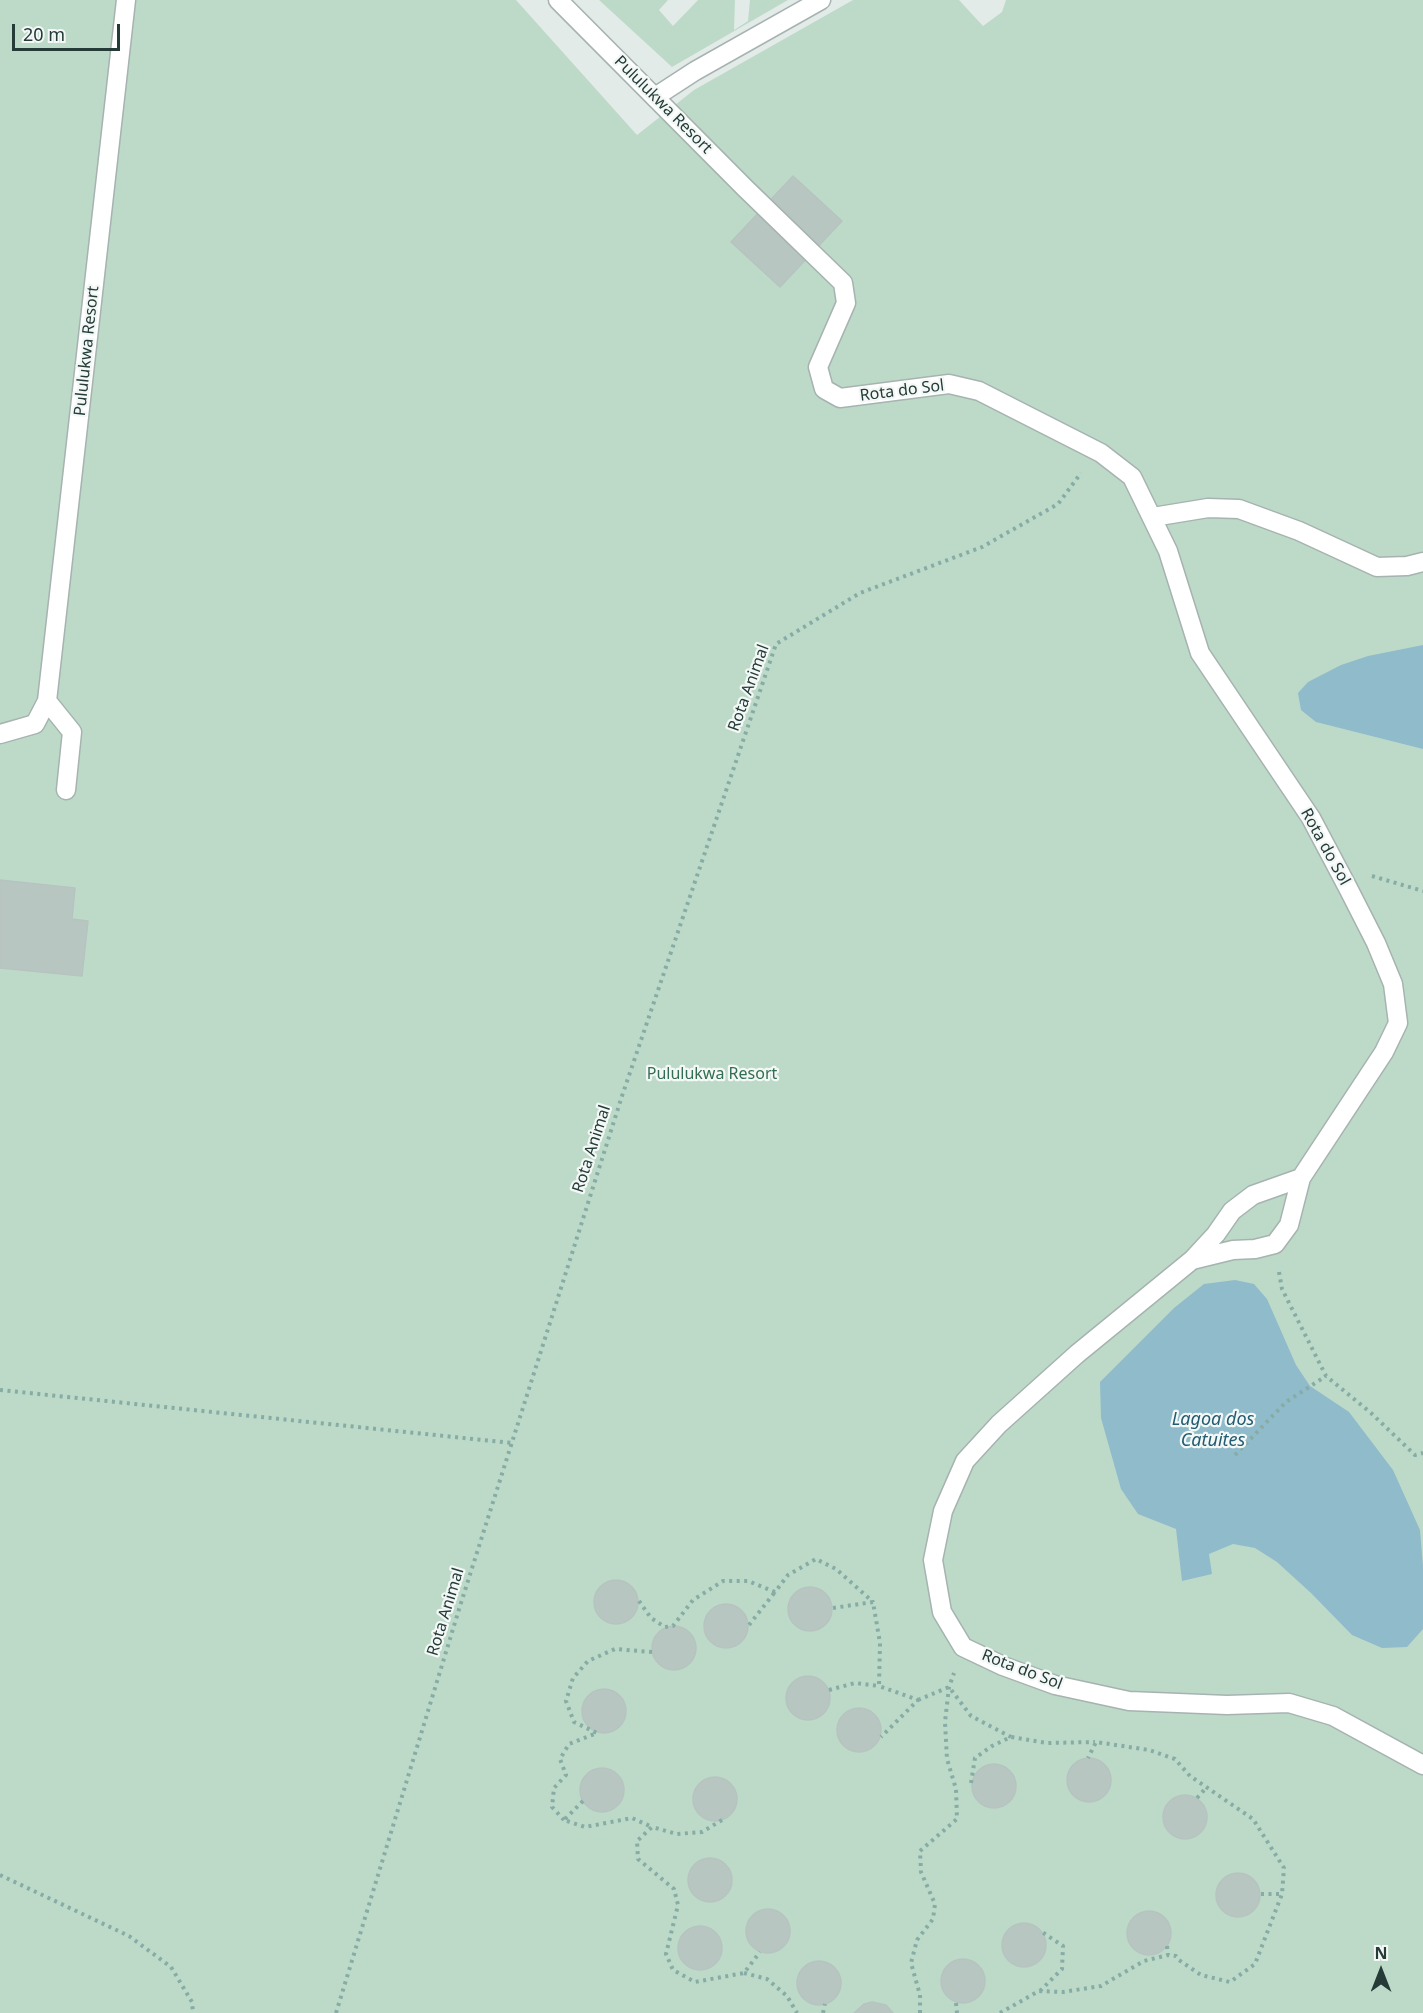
<!DOCTYPE html>
<html>
<head>
<meta charset="utf-8">
<style>
	body { margin:0 }
	#map { position:relative; width:1423px; height:2013px; overflow:hidden; background:#e3ebe9; font-family:"Noto Sans",sans-serif }
	canvas { display:block }
	.north { position:absolute; left:1351px; top:1941px; width:60px; height:60px; -webkit-text-stroke:4px #f3f8f6; paint-order:stroke; rotate:0deg; font-size:16px; font-weight:700; line-height:24px; text-align:center; color:#243b38 }
	.north::after { content:''; display:block; margin:auto; width:21px; height:27px; background:#243b38; clip-path:polygon(50% 0,100% 100%,50% 72%,0 100%) }
	.scale { position:absolute; left:12px; top:24px; width:108px; height:27px; box-sizing:border-box; border:3px solid #243b38; border-top:0; padding-left:8px; font-size:18px; line-height:21px; white-space:nowrap; color:#243b38; -webkit-text-stroke:4px #f3f8f6; paint-order:stroke }
</style>
</head>
<body>
<div id="map">
<canvas width="1423" height="2013"></canvas>
<div class="north">N</div>
<div class="scale">20 m</div>
</div>
<script>
const ctx = document.querySelector('canvas').getContext('2d');
ctx.lineJoin = 'round';
function paint(path, color) { ctx.fillStyle = color; ctx.fill(path, 'evenodd'); }
const poly = rows => new Path2D(rows.map(r => 'M' + r).join(''));
function stroke(path, color, width, dash) { ctx.strokeStyle = color; ctx.lineWidth = width; ctx.lineCap = dash ? 'butt' : 'round'; ctx.setLineDash(dash || []); ctx.stroke(path); }
function write(font, color, halo, rows, align = 'center') {
  ctx.font = font + ' "Noto Sans",sans-serif'; ctx.lineWidth = 4.5; ctx.setLineDash([]); ctx.textBaseline = 'middle'; ctx.strokeStyle = halo; ctx.fillStyle = color; for (const [text, x, y, turn = 0] of rows) {
    ctx.save(); ctx.translate(x, y); ctx.rotate((+turn || 0) * Math.PI / 180); ctx.textAlign = isNaN(turn) ? turn : align; if (halo) ctx.strokeText(text, 0, 0); ctx.fillText(text, 0, 0); ctx.restore();
  }
}
const green = poly([
	[0,0,516,0,637,135,694,90,853,0,959,0,983,26,1002,12,1006,0,1423,0,1423,2013,0,2013],
	[599,0,668,0,659,10,673,26,698,0,735,0,734,30,748,21,750,0,788,0,672,67]
]);
const water = poly([
	[1423,645,1423,749,1316,722,1301,710,1298,693,1308,682,1341,665,1368,656],
	[1235,1280,1254,1284,1267,1299,1296,1365,1310,1386,1349,1412,1393,1470,1420,1530,1423,1566,1423,1629,1407,1647,1382,1648,1352,1635,1311,1593,1277,1562,1255,1548,1233,1544,1209,1554,1212,1574,1182,1581,1176,1529,1138,1514,1121,1489,1101,1418,1100,1382,1174,1308,1204,1284]
]);
const building = poly([
	[793,176,842,221,780,287,731,242,793,176],
	[0,880,75,888,72,919,88,921,82,976,0,968,0,880],
	'594 1602a22 22 0 1 1 44 0a22 22 0 1 1-44 0Z',
	'788 1609a22 22 0 1 1 44 0a22 22 0 1 1-44 0Z',
	'704 1626a22 22 0 1 1 44 0a22 22 0 1 1-44 0Z',
	'652 1648a22 22 0 1 1 44 0a22 22 0 1 1-44 0Z',
	'786 1698a22 22 0 1 1 44 0a22 22 0 1 1-44 0Z',
	'582 1711a22 22 0 1 1 44 0a22 22 0 1 1-44 0Z',
	'837 1730a22 22 0 1 1 44 0a22 22 0 1 1-44 0Z',
	'1067 1780a22 22 0 1 1 44 0a22 22 0 1 1-44 0Z',
	'972 1786a22 22 0 1 1 44 0a22 22 0 1 1-44 0Z',
	'580 1790a22 22 0 1 1 44 0a22 22 0 1 1-44 0Z',
	'693 1799a22 22 0 1 1 44 0a22 22 0 1 1-44 0Z',
	'1163 1817a22 22 0 1 1 44 0a22 22 0 1 1-44 0Z',
	'688 1880a22 22 0 1 1 44 0a22 22 0 1 1-44 0Z',
	'1216 1895a22 22 0 1 1 44 0a22 22 0 1 1-44 0Z',
	'746 1931a22 22 0 1 1 44 0a22 22 0 1 1-44 0Z',
	'1127 1933a22 22 0 1 1 44 0a22 22 0 1 1-44 0Z',
	'1002 1945a22 22 0 1 1 44 0a22 22 0 1 1-44 0Z',
	'678 1948a22 22 0 1 1 44 0a22 22 0 1 1-44 0Z',
	'941 1981a22 22 0 1 1 44 0a22 22 0 1 1-44 0Z',
	'797 1983a22 22 0 1 1 44 0a22 22 0 1 1-44 0Z',
	[872,2002,886,2005,893,2013,854,2013,864,2004,872,2002]
]);
const path = poly([
	[1372,876,1423,891],
	[1279,1272,1282,1289,1326,1376,1371,1413,1415,1455,1423,1453],
	[0,1390,512,1443],
	[1235,1455,1286,1402,1326,1376],
	[639,1601,651,1618,665,1627,673,1626,693,1600,723,1581,748,1581,775,1592,788,1575,816,1559,836,1569,873,1602],
	[833,1608,873,1602,880,1643,879,1686,918,1700,881,1737],
	[749,1625,775,1592],
	[829,1690,855,1683,879,1686],
	[918,1700,949,1687,971,1716,1011,1737],
	[971,1783,975,1758,992,1746,1011,1737,1047,1743,1095,1742],
	[1197,1798,1206,1788],
	[583,1801,564,1820,585,1827,632,1818,652,1827],
	[564,1820,552,1807,554,1788,566,1775,560,1759,569,1744,597,1733,574,1722,566,1701,573,1678,588,1661,615,1649,652,1652],
	[722,1820,702,1832,677,1834,652,1827,637,1841,638,1859,674,1889,678,1905,666,1954,673,1970,695,1982,744,1973,760,1952],
	[0,1875,129,1936,171,1967,192,2002,193,2013],
	[1261,1894,1282,1894],
	[1167,1946,1168,1955],
	[744,1973,767,1979,787,1996,797,2013],
	[1040,1991,1062,1969,1063,1946,1042,1932],
	[956,2003,957,2013],
	[336,2013,460,1606,622,1096,776,644,860,593,982,547,1058,504,1081,473],
	[823,2013,825,2004],
	[920,2013,920,1995,911,1963,917,1940,933,1919,935,1904,921,1872,920,1851,957,1819,956,1789,947,1759,945,1722,949,1687,954,1673],
	[1000,2013,1039,1991,1063,1992,1101,1986,1144,1961,1168,1955,1176,1956,1179,1960,1201,1975,1230,1982,1255,1964,1282,1894,1284,1868,1253,1819,1190,1776,1175,1759,1149,1750,1096,1742,1088,1758]
]);
const lane = poly([
	[655,97,695,71,821,0]
]);
const street = poly([
	[558,0,745,188,843,283,846,303,818,367,824,389,840,398,949,384,979,391,1101,453,1132,477,1168,551,1200,653,1311,818,1348,888,1376,943,1393,984,1398,1023,1384,1052,1301,1178,1289,1225,1275,1244,1255,1249,1233,1250,1192,1260],
	[1153,517,1208,508,1239,509,1299,531,1377,567,1407,566,1423,562],
	[47,701,126,0],
	[0,734,35,724,47,701,72,732,66,790],
	[1301,1178,1253,1195,1232,1211,1216,1234,1192,1260,1077,1354,999,1424,965,1461,943,1511,933,1560,942,1612,963,1647,1003,1666,1055,1685,1129,1701,1227,1705,1289,1703,1333,1716,1423,1765]
]);
const streetNames = [
	["Pululukwa Resort",663,105,45],
	["Pululukwa Resort",87,351,-84],
	["Rota do Sol",902,391,-7],
	["Rota Animal",749,688,-70],
	["Rota do Sol",1325,847,61],
	["Rota Animal",592,1149,-72],
	["Rota Animal",446,1612,-73],
	["Rota do Sol",1022,1670,21]
];
const parkNames = [
	["Pululukwa Resort",712,1074]
];
const waterNames = [
	["Lagoa dos",1213,1420],
	["Catuites",1213,1441]
];
paint(green, '#bddac9');
paint(water, '#90bbcb');
paint(building, '#b8c6c2');
stroke(building, '#b6c4c0', 1.5);
stroke(lane, '#a6b3b0', 21);
stroke(street, '#a6b3b0', 21);
stroke(path, '#86aca5', 4, [3, 4.5]);
stroke(lane, '#fff', 18);
stroke(street, '#fff', 18);
write('16px', '#243b38', '#f3f8f6', streetNames);
write('16px', '#326e51', '#f3f8f6', parkNames);
write('italic 18px', '#235b72', '#f3f8f6', waterNames);
</script>
</body>
</html>
